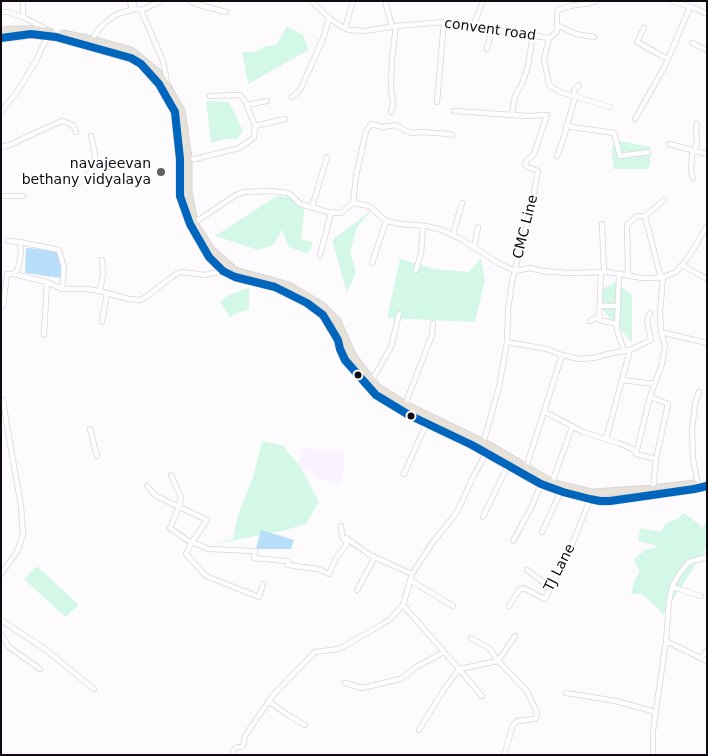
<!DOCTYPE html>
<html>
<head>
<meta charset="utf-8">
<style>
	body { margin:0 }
	#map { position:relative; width:708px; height:756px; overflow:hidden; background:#fdfbfe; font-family:"DejaVu Sans",sans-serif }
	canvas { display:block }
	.frame { position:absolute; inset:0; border:2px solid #100b13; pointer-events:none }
</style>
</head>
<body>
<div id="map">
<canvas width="708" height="756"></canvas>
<div class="frame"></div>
</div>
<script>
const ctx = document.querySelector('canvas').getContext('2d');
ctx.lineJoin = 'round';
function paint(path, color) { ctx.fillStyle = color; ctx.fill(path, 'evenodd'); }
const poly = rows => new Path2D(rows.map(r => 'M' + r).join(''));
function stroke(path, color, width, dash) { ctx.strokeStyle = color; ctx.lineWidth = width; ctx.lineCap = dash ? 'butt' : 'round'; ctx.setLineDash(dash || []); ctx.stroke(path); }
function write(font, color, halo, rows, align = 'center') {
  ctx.font = font + ' "DejaVu Sans",sans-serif'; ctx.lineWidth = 4; ctx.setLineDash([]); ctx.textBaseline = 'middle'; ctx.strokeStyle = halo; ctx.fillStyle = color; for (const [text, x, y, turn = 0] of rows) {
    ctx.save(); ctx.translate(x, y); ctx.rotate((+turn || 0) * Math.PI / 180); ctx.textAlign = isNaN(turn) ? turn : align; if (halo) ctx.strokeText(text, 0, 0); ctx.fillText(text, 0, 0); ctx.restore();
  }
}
const built = poly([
	[302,447,323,451,345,453,344,468,340,484,321,480,307,469,298,469]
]);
const green = poly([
	[287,26,303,35,309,50,248,84,242,52,255,52,266,46,276,45],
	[206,101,229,102,243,131,237,139,226,139,211,143],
	[615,141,627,142,650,147,651,152,650,164,648,169,614,169,612,155,613,144],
	[293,194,297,196,305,204,301,239,313,242,308,254,289,247,282,230,273,245,258,250,215,236,277,196,285,197],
	[373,209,357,227,350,252,356,272,347,293,332,240],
	[481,258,485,280,475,322,387,318,400,259,435,269,469,272],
	[615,282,632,295,632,342,599,306,597,293],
	[249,288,249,310,236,313,230,318,220,301,229,295],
	[262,441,282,445,302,469,319,502,306,524,286,530,211,545,233,539,238,515,253,477],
	[683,513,698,523,701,528,706,523,707,523,707,547,663,615,658,609,642,594,631,594,634,582,640,571,636,565,634,559,645,550,656,548,658,546,638,541,640,528,661,532,666,523,678,519],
	[37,566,79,605,65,617,24,579]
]);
const water = poly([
	[26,248,62,251,61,278,25,273],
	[261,530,294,540,291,549,256,549]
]);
const street = poly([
	[130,1,132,10],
	[133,1,135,9],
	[190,1,196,4,226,12],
	[311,1,317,6,329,18,342,27,349,30,365,31,396,26,444,22,549,38,557,32,557,14,558,10,570,6,589,3,596,1],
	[385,1,392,26],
	[672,1,697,9,707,14],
	[141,10,163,61,165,70,167,84],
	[1,12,7,12,23,17,44,28],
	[23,17,23,1],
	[557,25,576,34,594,37],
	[473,27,483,1],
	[345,28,353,1],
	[644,28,637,42,668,59],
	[549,38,544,59,549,85,560,92,610,107],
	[91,40,99,29,106,22,117,14,135,9,141,10,146,8,161,1],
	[692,43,707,50],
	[487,49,492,29],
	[292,97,300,90,315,57,324,36,329,18],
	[437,102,444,22],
	[247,105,267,101],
	[454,111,528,116,547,115,534,154,527,160,525,165,527,167,538,171,531,209,512,281,508,310,507,342,499,387,483,444],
	[1,112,17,92,36,61,48,35],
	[391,112,393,103,391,88,392,58,396,26],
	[512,114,515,96,522,84,528,66,533,35],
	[635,119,665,66,690,7],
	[255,126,285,119],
	[566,126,614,133,620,156,648,152],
	[669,144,707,154],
	[1,147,10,145,39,131,62,121,73,125,76,132],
	[557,156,563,140,575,97,574,90,579,85],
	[188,158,195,159,239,148,254,138,255,126,246,103,240,95,210,96],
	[693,178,691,170,692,155,697,144,696,128,697,124],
	[73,187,91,172,94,164,95,154,91,136],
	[1,196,23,196],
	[353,203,356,176,366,131,371,124,383,127,396,125,406,131,412,133,421,132,450,134,452,135],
	[312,207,327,157],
	[645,216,661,278],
	[194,223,236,195,244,192,270,191,288,193,291,195,300,204,328,212,341,213,353,203,369,206,386,221,400,224,426,226,442,230,461,239,500,264,515,271,530,268,542,271,569,273,608,272,642,278,651,278,663,277,676,272,688,258,707,226],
	[602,224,604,272],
	[453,234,462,203],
	[8,241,20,242],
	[474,247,478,227],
	[320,255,331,213],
	[372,263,386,221],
	[682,265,707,279],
	[416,270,421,254,423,226],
	[601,272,599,320,617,324],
	[13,274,47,282,62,289,86,289,100,291,129,299,140,300,146,297,169,279,178,273,182,272,205,275,223,271],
	[619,274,617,330,624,351],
	[628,276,627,225,637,216,645,216,664,200],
	[100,291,103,274,102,260],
	[3,306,7,274,13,274,18,269,21,252,20,242,59,250,64,268,62,289],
	[600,306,618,306],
	[590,321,600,316],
	[102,322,107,293],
	[661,332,707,343],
	[44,335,47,282],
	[507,342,547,349,562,355,579,359,594,358,608,354,630,350,651,340,647,321,650,313],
	[372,380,391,347,399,314],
	[622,380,655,384],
	[405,405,432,335,433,323],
	[545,412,583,432,618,443,633,449,636,454,656,459],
	[90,429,97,456],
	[606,439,630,350],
	[636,454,650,397],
	[526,468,562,355],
	[404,474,427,422],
	[171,475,181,497,178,510,170,528,187,540,209,549,255,551,254,558,286,561,289,562,288,565,318,569,329,574,336,558,347,544,342,537,341,526],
	[552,483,572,427],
	[698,484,693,459,692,429,695,404,699,392],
	[147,486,156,496,207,520,192,542,186,554,206,576,259,597,263,584],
	[653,489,656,459,668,404,650,397,662,364,665,346,661,332,660,313,663,277],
	[483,517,508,465],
	[542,532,561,491],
	[346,538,370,555,412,574],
	[513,541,532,506,541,484],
	[527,570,550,587],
	[1,574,17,552,23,535,21,506,7,426,3,400],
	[410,580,453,606],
	[672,587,701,596],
	[357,590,375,557],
	[403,605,459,669,498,661,527,691,537,713,537,716,535,719,517,721,513,725,504,755],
	[509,606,519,590,523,588,545,599,573,542,591,497],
	[1,620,45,649,94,689],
	[1,634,9,647,40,669],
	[471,638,490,649,498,661,515,636],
	[666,641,707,661],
	[702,658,707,650],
	[459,669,482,696],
	[345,683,362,688,400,679,405,676,416,667,444,652],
	[566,693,616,701,656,712],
	[268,701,291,717,305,725],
	[419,730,443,691,459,669],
	[233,755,233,752,235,748,243,746,245,736,273,695,315,652,339,649,381,625,390,619,403,605,412,574,433,542,454,516,459,508,473,477,490,446],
	[653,755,653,731,666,641,669,602,672,587,679,574,689,562,706,557,707,555]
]);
const primary = poly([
	[1,32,10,30,39,30,50,32],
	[63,34,92,40,131,51,158,73,167,86,181,111,188,158,188,192,194,223,211,250,235,271,289,286,322,306,337,321,353,357,377,387,405,405,490,446,552,483,592,493,653,489,694,484],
	[1,38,31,34,56,37,131,58,141,64,159,84,175,112,180,159,180,196,190,224,209,257,223,271,235,277,275,287,307,303,323,315,338,340,340,349,345,360,376,395,409,415,472,445,541,484,563,492,590,499,600,501,610,501,694,489,707,486]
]);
const bus1 = poly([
	[1,38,31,34,56,37,131,58,141,64,159,84,175,112,180,159,180,196,190,224,209,257,223,271,235,277,275,287,307,303,323,315,338,340,340,349,345,360,376,395,409,415,472,445,541,484,563,492,590,499,600,501,610,501,694,489,707,486]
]);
const markers = [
	[161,172,5,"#635f65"],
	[358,375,4.5,"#100b13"],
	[411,416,4.5,"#100b13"]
];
const streetNames = [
	["convent road",490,30,8],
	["CMC Line",526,227,-76],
	["TJ Lane",560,568,-63]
];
const poiNames = [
	["navajeevan",151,164],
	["bethany vidyalaya",151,180]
];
paint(built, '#f9f2ff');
paint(green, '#d4f8e7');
paint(water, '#b7defb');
stroke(street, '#dad5dc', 6);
stroke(primary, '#d8d6d9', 9);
stroke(street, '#fffeff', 4.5);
stroke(primary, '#e6e2d9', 7);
stroke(bus1, '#0065bd', 8);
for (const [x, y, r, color] of markers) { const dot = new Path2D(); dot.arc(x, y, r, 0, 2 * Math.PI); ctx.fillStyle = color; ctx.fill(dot); stroke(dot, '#fff', 2); }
write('14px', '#100b13', '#fff', streetNames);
write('14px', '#100b13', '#fff', poiNames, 'right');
</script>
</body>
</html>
